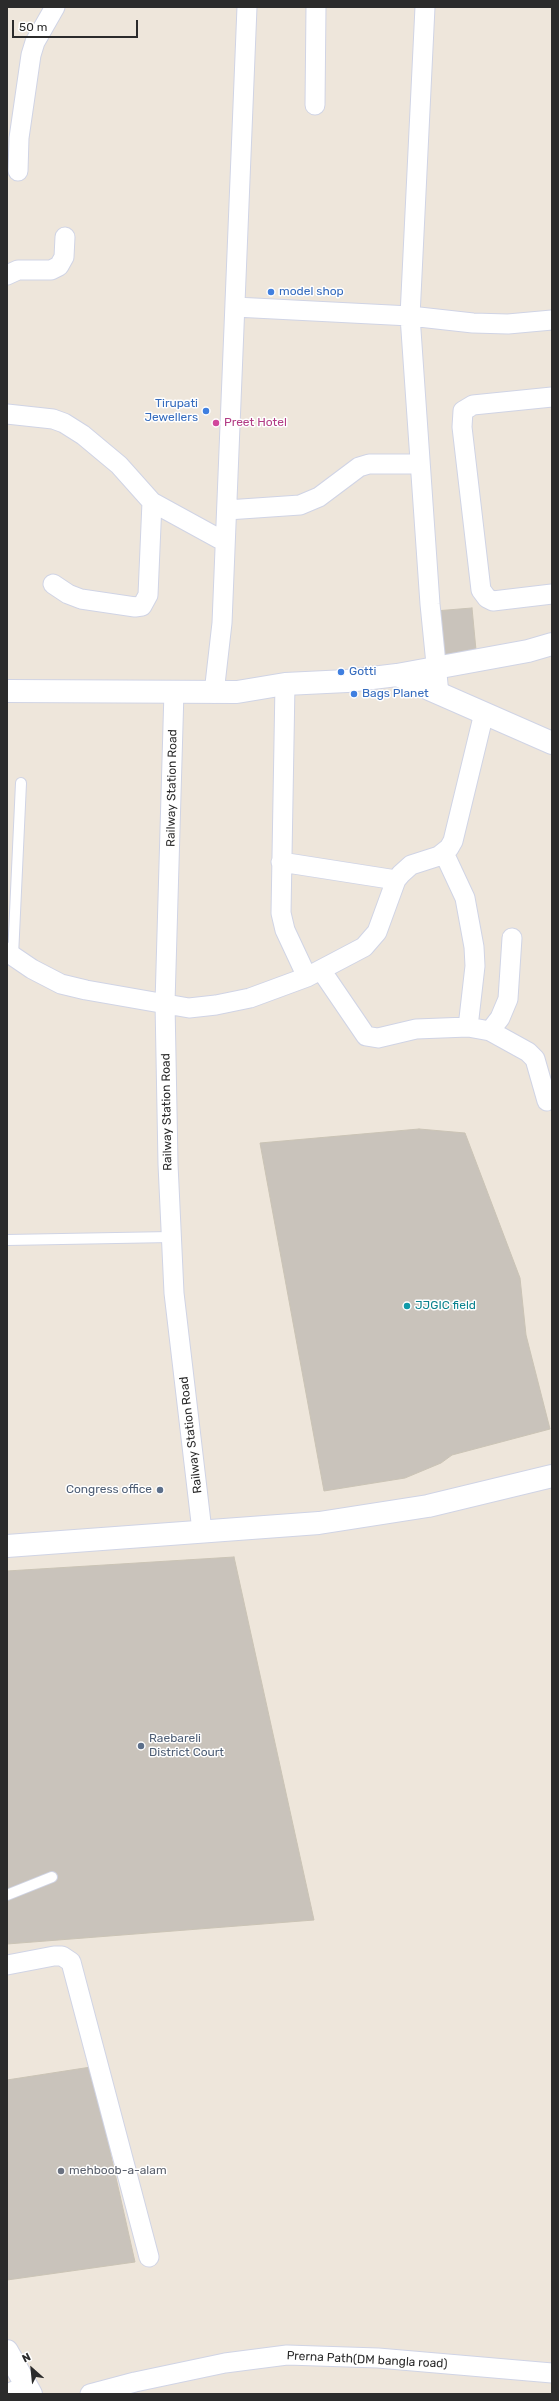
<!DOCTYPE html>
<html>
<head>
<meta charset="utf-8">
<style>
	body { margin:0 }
	#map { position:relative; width:559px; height:2401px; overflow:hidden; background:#eee6db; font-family:Rubik,sans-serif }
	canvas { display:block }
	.frame { position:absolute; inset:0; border:8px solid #2b2b2b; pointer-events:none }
	.north { position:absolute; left:12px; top:2349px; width:40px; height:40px; -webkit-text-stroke:3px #fff; paint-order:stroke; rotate:333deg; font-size:11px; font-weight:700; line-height:16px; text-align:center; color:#2b2b2b }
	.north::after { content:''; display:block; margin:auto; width:14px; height:18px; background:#2b2b2b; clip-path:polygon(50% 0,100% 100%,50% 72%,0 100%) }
	.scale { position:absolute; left:12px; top:20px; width:126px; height:18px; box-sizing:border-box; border:2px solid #2b2b2b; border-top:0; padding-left:5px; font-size:12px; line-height:14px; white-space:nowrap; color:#2b2b2b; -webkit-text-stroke:3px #fff; paint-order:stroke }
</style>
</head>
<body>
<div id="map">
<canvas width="559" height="2401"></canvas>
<div class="frame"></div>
<div class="north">N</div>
<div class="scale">50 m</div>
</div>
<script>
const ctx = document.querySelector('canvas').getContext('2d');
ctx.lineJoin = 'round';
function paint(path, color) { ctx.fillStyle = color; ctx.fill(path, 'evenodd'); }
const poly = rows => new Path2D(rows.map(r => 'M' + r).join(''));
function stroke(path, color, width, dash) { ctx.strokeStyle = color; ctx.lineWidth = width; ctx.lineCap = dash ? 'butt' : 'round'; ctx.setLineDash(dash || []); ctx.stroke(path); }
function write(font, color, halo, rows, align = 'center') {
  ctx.font = font + ' Rubik,sans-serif'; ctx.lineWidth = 3; ctx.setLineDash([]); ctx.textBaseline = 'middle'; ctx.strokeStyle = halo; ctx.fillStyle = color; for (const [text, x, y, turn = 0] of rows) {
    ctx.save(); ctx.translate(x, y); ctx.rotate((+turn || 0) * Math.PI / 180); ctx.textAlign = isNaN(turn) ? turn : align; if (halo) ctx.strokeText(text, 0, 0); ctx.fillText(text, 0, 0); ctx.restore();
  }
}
const building = poly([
	[472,608,476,650,441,658,435,611,472,608],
	[419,1129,465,1133,520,1278,526,1335,550,1429,452,1455,441,1463,405,1478,324,1491,260,1143,419,1129],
	[234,1557,314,1920,7,1944,7,1571,234,1557],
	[91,2067,135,2262,7,2280,7,2080,91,2067]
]);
const lane = poly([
	[13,956,21,783],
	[7,1240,171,1237],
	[7,1895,52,1877]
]);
const street = poly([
	[425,7,410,316,430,604,439,694],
	[315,105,316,7],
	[18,171,19,138,31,55,35,42,55,7],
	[7,275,18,270,51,270,59,266,64,257,65,237],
	[235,307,410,316,473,323,508,324,552,320],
	[552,397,473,405,463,411,462,427,481,590,487,598,493,601,552,594],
	[7,414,53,419,64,423,83,435,119,465,152,502,225,542],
	[227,510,300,505,319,497,359,467,369,464,420,464],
	[53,584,68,594,81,599,135,607,142,606,148,595,152,502],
	[285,684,281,913,285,930,307,977],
	[174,691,165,1003,168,1164,174,1293,202,1531],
	[214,693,222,623,247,7],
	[444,853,465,898,474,947,475,966,468,1027],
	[281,862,396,880],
	[7,952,32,969,61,984,86,990,189,1008,216,1005,250,998,307,977,364,947,377,932,396,880,401,874,411,865,439,856,449,848,453,841,484,713],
	[321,970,366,1036,378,1038,416,1029,468,1027,490,1031,528,1052,535,1059,547,1101],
	[490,1031,500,1018,508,999,512,938],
	[7,1965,54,1956,62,1956,71,1962,149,2257],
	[7,2394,26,2386],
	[90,2394,135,2382,225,2363,287,2355,378,2358,552,2373]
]);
const secondary = poly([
	[397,675,528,651,552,644],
	[7,691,237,692,285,684,347,681,397,675,552,743],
	[7,1546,319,1523,428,1506,552,1476],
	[7,2351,31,2394]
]);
const markers = [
	[271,292,4,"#3f7fe0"],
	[206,411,4,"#3f7fe0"],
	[216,423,4,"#d1479c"],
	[341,672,4,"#3f7fe0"],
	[354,694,4,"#3f7fe0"],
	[407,1306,4,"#0f9aa8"],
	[160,1490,4,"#5c6f8a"],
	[141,1746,4,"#5c6f8a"],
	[61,2171,4,"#6b7280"]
];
const shopNames = [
	["model shop",279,292],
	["Tirupati",198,404,"right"],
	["Jewellers",198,418,"right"],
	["Gotti",349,672],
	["Bags Planet",362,694]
];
const hotelNames = [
	["Preet Hotel",224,423]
];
const streetNames = [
	["Railway Station Road",172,788,-89],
	["Railway Station Road",167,1112,-91],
	["Railway Station Road",191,1435,-97],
	["Prerna Path(DM bangla road)",367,2360,3]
];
const cultureNames = [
	["JJGIC field",415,1306]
];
const serviceNames = [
	["Congress office",152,1490],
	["Raebareli",149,1739,"left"],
	["District Court",149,1753,"left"]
];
const worshipNames = [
	["mehboob-a-alam",69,2171]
];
paint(building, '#c9c3bb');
stroke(building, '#cac3b5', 1);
stroke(lane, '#d0d4e5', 12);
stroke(street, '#d0d4e5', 21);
stroke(secondary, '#d0d4e5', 24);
stroke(lane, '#fff', 10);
stroke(street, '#fff', 19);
stroke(secondary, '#fff', 22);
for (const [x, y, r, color] of markers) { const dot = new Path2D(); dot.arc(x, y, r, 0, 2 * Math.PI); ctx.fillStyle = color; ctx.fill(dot); stroke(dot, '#fff', 1.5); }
write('12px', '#366cbe', '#fff', shopNames, 'left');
write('12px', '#b23c85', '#fff', hotelNames, 'left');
write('12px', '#2b2b2b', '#fff', streetNames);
write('12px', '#0d838f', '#fff', cultureNames, 'left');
write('12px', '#4e5e75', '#fff', serviceNames, 'right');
write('12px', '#5b616d', '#fff', worshipNames, 'left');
</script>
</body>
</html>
